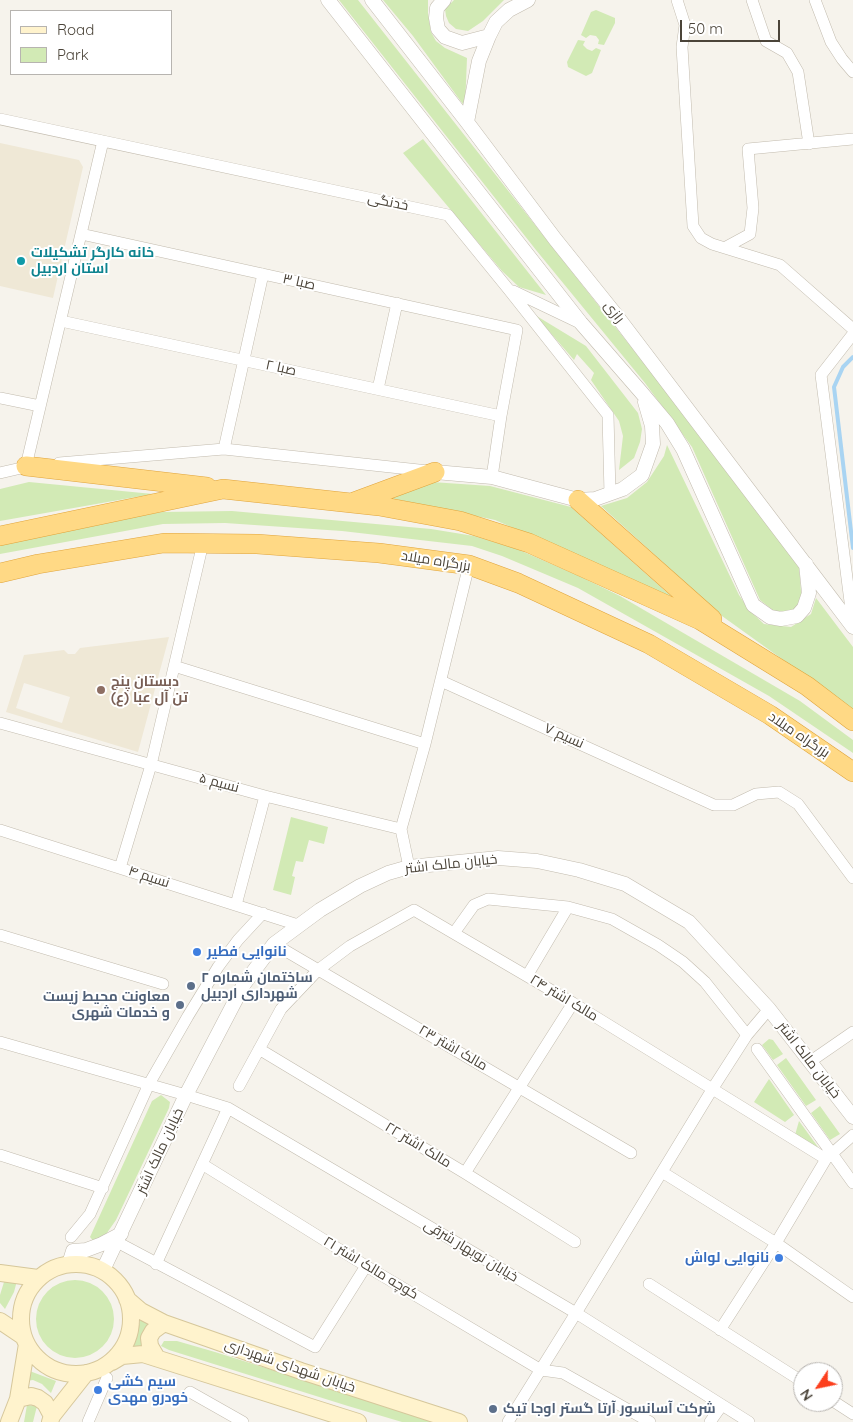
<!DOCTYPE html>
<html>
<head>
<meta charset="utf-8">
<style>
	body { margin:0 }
	#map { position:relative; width:853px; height:1422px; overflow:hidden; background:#f6f3ec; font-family:Quicksand,sans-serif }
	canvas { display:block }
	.legend { position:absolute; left:10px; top:10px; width:162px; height:65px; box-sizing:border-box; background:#fff; border:1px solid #b7b4b0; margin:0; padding:6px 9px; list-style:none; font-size:15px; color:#4b4439 }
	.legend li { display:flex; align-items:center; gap:10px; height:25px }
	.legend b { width:25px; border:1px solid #b7b4b0 }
	.north { position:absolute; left:793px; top:1362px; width:50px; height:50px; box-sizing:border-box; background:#fff; border:1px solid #b7b4b0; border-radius:50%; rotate:236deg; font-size:14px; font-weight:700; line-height:20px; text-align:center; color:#4b4439 }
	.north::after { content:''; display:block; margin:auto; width:18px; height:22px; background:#fc3f1d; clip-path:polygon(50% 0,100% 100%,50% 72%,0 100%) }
	.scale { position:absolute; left:680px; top:20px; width:100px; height:22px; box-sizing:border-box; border:2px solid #4b4439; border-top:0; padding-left:6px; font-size:15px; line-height:18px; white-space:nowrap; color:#4b4439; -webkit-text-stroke:4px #fff; paint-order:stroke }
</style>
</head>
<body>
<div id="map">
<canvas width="853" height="1422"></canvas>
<ul class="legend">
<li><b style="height:6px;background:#fff3cd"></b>Road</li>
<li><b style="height:14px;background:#d2eab5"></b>Park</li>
</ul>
<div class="north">N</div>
<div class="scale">50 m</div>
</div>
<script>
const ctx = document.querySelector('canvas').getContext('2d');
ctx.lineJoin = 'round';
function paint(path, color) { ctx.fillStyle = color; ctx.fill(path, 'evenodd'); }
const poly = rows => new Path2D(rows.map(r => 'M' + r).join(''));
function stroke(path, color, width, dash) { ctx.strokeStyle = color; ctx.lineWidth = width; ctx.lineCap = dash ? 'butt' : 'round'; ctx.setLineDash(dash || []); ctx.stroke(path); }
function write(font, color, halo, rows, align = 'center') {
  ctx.font = font + ' Quicksand,Cairo,sans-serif'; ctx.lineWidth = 4; ctx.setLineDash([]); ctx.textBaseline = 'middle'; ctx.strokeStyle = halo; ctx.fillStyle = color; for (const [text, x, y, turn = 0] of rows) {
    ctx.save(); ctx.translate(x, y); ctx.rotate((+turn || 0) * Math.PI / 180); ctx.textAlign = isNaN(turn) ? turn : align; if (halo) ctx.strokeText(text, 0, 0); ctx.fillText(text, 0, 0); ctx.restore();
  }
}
const education = poly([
	[0,143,79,160,83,167,53,298,0,286],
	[169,637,138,752,6,712,24,655,64,650,68,654,75,654,80,648],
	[24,683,70,697,62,723,16,708]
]);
const green = poly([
	[339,0,358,0,654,376,799,565,802,604,790,612,774,611,760,600,692,447,645,383,536,250],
	[383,0,428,0,428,13,431,32,436,41,445,48,467,58,465,107,413,36],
	[454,0,504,0,483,21,468,31,456,29,449,23,446,16,445,9],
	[596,10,615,18,615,23,604,45,598,44,599,40,596,36,590,35,586,38,581,35,591,12],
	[578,40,585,41,583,45,587,49,592,51,596,48,601,50,592,73,586,76,568,67,567,62],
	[423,139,546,295,519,287,502,271,403,153],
	[535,315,586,346,638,413,642,429,640,442,634,458,619,470,623,436,619,421,591,380,594,373,577,354,574,360],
	[667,445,739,595,750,611,764,624,791,627,811,614,816,598,853,647,853,710,722,616,601,506,627,498,647,482,664,456],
	[29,482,153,494,0,521,0,489],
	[432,482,490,486,571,507,672,597,495,520,390,498],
	[232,511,431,529,474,536,517,549,579,576,620,596,800,701,853,740,853,753,769,696,578,588,502,556,472,546,342,531,225,523,163,524,0,554,0,544,112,521,162,512],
	[291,817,328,827,324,844,309,840,303,862,296,861,292,876,295,877,291,895,273,890],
	[769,1039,773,1040,783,1054,773,1060,762,1045],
	[786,1058,816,1100,806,1106,777,1065],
	[769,1079,794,1115,785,1122,754,1102],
	[161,1095,170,1102,169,1108,116,1220,102,1240,95,1243,90,1237,152,1101],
	[820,1106,840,1134,830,1140,811,1113],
	[799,1121,818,1147,815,1148,795,1135],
	[18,1277,14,1292,5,1309,0,1303,0,1295,4,1282,3,1278],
	'36 1319a39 39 0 1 1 78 0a39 39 0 1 1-78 0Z',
	[141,1318,148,1325,142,1334,141,1349,132,1348],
	[164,1341,177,1341,215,1352,437,1422,402,1422,348,1406,169,1350,161,1346],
	[27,1370,56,1381,51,1393,42,1384,33,1380,25,1381],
	[27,1405,37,1406,33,1422,24,1422]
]);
const stream = poly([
	[853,357,843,367,834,387,853,548]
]);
const minor = poly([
	[677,0,685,25,682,47,693,226,701,238,712,244,780,265,853,329],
	[752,0,766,41,787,53,798,72,809,144],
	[815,0,831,42,842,59,853,72],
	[0,119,448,215,509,290,608,415,610,494],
	[81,234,517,330,501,416,492,477],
	[726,247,750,234,753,208,748,149,853,139],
	[513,291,580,323],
	[61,321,501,416],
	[853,334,821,375,853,625],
	[378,389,397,303],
	[0,398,40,406],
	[224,449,263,274],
	[59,463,224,449,428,471],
	[26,466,103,141],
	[0,473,30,466],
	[174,666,425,744],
	[441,681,714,805,733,805,756,794,779,792,798,804,853,878],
	[0,723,265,796,401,829,409,867],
	[401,829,425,744,469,565],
	[0,830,298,925],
	[120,868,151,765,203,543],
	[236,905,265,796],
	[454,933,474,905,488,899,568,907,612,919,658,945,683,962,705,982,747,1035],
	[0,935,163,984],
	[274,944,631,1153],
	[527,976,568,907],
	[0,1042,186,1095,228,1108,576,1313,749,1422],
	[259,1049,465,1173,575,1242],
	[757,1049,853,1183],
	[811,1061,853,1032],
	[239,1086,281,1009,318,970,350,946,414,910,573,1003,826,1159],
	[0,1155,103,1188],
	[202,1164,366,1266,541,1370,563,1373,650,1422],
	[662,1172,776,1243,853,1297],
	[465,1173,573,1003],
	[71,1237,90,1214,149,1084,188,1016,218,967,238,940,263,913],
	[117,1242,315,1347,366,1266],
	[156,1264,228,1108],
	[649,1284,803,1382],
	[720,1330,776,1243,826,1159,853,1135],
	[190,1392,243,1422],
	[833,1401,853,1414],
	[88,1422,107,1378],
	[508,1422,576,1313,713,1088,747,1035,769,1009],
	[710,1422,722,1405]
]);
const tertiary = poly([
	[328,0,581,323,641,392,667,423,683,449,753,605,770,617,781,619,797,616,804,608,809,593,806,564],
	[372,0,467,122,555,239,616,315,853,627],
	[444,0,437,8,436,18,438,29,445,37,462,43,489,36],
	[467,122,479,61,489,36,496,22,509,10,528,0],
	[435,472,492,477,578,500,595,499,623,489,642,475,653,444,652,426,645,402],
	[69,1264,73,1251,86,1250,102,1244,121,1234],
	[103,1270,186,1095,244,984,274,944,320,910,360,886,388,873,409,867,498,858,537,861,579,870,625,884,689,922,769,1009,853,1117]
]);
const secondary = poly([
	'21 1319a55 55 0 1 1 110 0a55 55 0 1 1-110 0Z',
	[0,1273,38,1278],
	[127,1299,141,1311,164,1323,301,1371,459,1422],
	[0,1321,24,1337],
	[157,1358,150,1346,149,1338,153,1331,164,1323],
	[112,1362,122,1356,143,1354,358,1422],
	[18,1399,31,1396,38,1398,45,1403,52,1416],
	[9,1422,18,1399,27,1344],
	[50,1422,52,1416,86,1373]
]);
const trunk = poly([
	[26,466,207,487],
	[578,500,712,619],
	[354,502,435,472],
	[0,536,223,489,379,506,460,521,529,543,700,620,807,686,853,721],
	[0,573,38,564,164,543,257,544,379,553,469,565,518,583,649,644,770,715,853,772]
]);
const markers = [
	[21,261,5,"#0f9aa8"],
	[101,690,5,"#8d6e63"],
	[197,952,5,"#3f7fe0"],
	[191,986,5,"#5c6f8a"],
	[180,1005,5,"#5c6f8a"],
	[779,1258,5,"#3f7fe0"],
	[98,1390,5,"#3f7fe0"],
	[493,1409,5,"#5c6f8a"]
];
const streetNames = [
	["خدنگی",388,202,12],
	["صبا ۳",299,282,12],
	["رازی",614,312,52],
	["صبا ۲",281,368,12],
	["بزرگراه میلاد",436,561,9],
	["بزرگراه میلاد",799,735,34],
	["نسیم ۷",564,736,24],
	["نسیم ۵",219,783,15],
	["خیابان مالک اشتر",451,864,-6],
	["نسیم ۴",149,877,18],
	["مالک اشتر ۲۴",564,998,31],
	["مالک اشتر ۲۳",453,1048,30],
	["خیابان مالک اشتر",809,1060,52],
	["مالک اشتر ۲۲",418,1145,31],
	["خیابان مالک اشتر",160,1151,-65],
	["خیابان نوبهار شرقی",471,1251,31],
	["کوچه مالک اشتر ۲۱",371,1268,31],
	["خیابان شهدای شهرداری",290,1366,19]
];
const cultureNames = [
	["خانه کارگر تشکیلات",31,253],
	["استان اردبیل",31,269]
];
const educationNames = [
	["دبستان پنج",111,682],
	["تن آل عبا (ع)",111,698]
];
const shopNames = [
	["نانوایی فطیر",207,952],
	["نانوایی لواش",769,1258,"right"],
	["سیم کشی",108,1382],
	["خودرو مهدی",108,1398]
];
const serviceNames = [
	["ساختمان شماره ۲",201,978],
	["شهرداری اردبیل",201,994],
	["معاونت محیط زیست",170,997,"right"],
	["و خدمات شهری",170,1013,"right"],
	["شرکت آسانسور آرتا گستر اوجا تیک",503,1409]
];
paint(education, '#efe8d6');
paint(green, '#d2eab5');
stroke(stream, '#a9d4f2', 4);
stroke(minor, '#c2bbae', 12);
stroke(tertiary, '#c2bbae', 15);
stroke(secondary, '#d6c79b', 18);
stroke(trunk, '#e0a43c', 20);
stroke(minor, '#fff', 11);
stroke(tertiary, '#fff', 14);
stroke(secondary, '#fff3cd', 16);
stroke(trunk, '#ffd985', 19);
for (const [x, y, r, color] of markers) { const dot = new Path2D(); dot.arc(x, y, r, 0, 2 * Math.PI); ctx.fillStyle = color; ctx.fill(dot); stroke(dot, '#fff', 2); }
write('14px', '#4b4439', '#fff', streetNames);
write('bold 14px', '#0d838f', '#fff', cultureNames, 'left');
write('bold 14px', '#785e54', '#fff', educationNames, 'left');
write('bold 14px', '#366cbe', '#fff', shopNames, 'left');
write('bold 14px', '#4e5e75', '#fff', serviceNames, 'left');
</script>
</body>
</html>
